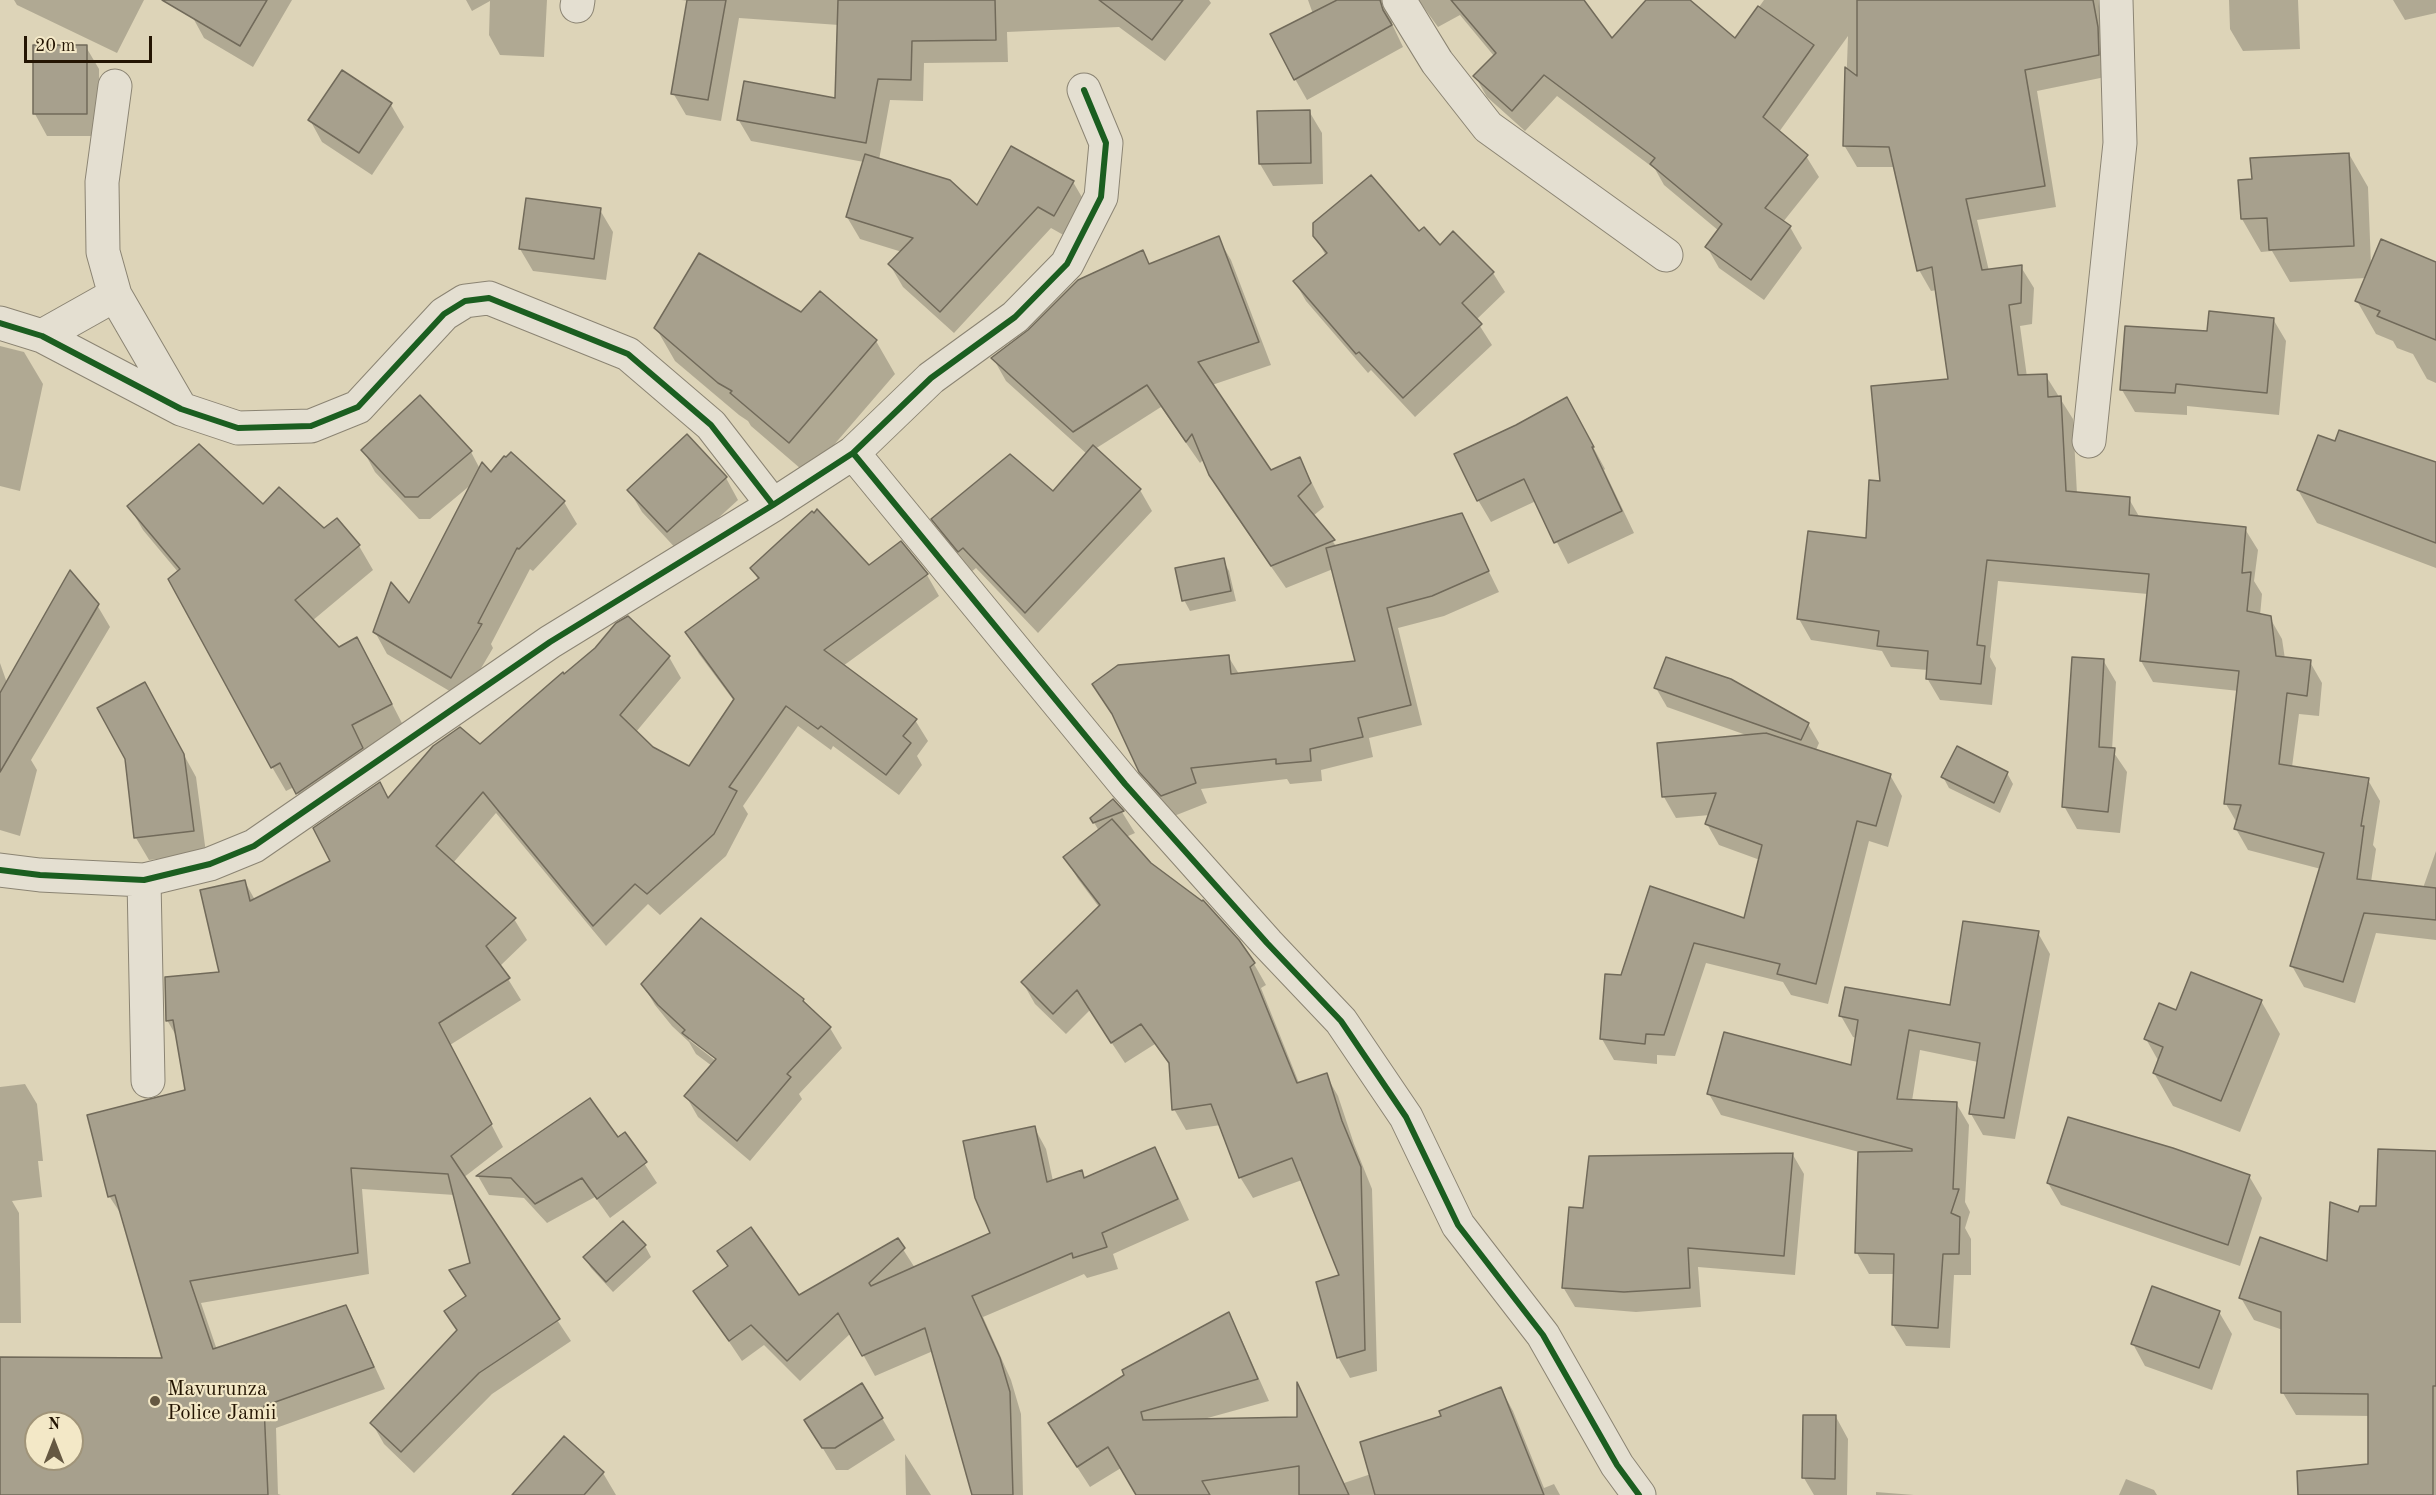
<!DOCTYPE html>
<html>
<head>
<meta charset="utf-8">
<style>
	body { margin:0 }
	#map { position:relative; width:2436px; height:1495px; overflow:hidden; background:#ddd4b8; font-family:"Old Standard TT",serif }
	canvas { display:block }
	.north { position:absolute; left:24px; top:1411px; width:60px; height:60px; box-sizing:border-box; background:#f3e8c7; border:2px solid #a09479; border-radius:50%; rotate:0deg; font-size:16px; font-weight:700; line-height:24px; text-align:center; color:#241503 }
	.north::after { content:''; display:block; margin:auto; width:21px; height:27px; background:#655842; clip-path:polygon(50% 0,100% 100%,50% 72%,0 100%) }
	.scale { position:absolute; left:24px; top:36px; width:128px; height:27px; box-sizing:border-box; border:3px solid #241503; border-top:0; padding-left:8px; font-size:18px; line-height:21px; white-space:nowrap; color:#241503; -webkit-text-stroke:4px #f3e8c7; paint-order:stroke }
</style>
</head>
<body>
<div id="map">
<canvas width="2436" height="1495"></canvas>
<div class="north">N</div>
<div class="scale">20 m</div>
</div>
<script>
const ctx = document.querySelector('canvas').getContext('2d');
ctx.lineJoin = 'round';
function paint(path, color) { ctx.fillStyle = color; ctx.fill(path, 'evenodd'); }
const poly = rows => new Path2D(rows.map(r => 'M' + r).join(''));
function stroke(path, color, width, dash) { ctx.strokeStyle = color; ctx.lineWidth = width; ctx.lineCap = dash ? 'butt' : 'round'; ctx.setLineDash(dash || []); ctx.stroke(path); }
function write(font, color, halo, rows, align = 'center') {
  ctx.font = font + ' "Old Standard TT",serif'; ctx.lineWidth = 4.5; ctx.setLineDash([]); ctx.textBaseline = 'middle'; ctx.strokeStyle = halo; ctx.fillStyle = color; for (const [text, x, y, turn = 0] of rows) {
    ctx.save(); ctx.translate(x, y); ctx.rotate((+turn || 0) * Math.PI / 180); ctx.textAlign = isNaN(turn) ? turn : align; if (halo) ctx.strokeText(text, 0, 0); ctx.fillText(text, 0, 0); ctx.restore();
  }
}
const shadow = poly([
	[14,0,144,0,117,53,17,5],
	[201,0,292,0,253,67,204,38,192,16],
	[466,0,547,0,544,57,500,55,489,35,490,1,472,11],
	[681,0,1209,0,1211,3,1165,61,1119,27,1007,32,1008,62,924,63,923,101,890,100,879,160,978,207,1073,182,1086,204,1067,237,1051,228,954,333,903,287,890,265,902,252,860,239,847,217,864,162,751,141,738,119,836,100,839,25,739,18,721,121,686,115,673,93,689,1],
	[1308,0,1582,0,1612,41,1648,0,1688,0,1735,41,1764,0,2098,0,2110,76,2037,91,2056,207,1977,220,1989,271,2021,267,2034,288,2032,324,2020,326,2027,377,2046,376,2073,419,2077,494,2129,499,2140,518,2245,529,2258,550,2254,581,2262,594,2260,616,2270,618,2282,639,2285,659,2310,662,2322,683,2319,716,2299,714,2292,767,2368,780,2380,801,2373,845,2376,849,2371,882,2423,888,2436,851,2436,940,2376,933,2355,1003,2304,987,2292,966,2321,869,2248,850,2236,829,2237,823,2226,804,2239,691,2153,682,2141,661,2148,594,1998,581,1990,657,1996,668,1992,705,1940,700,1927,678,1928,670,1891,667,1882,651,1811,640,1799,619,1868,540,1881,483,1950,381,1937,290,1931,291,1919,270,1895,167,1857,167,1844,145,1848,36,1779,132,1806,156,1819,177,1783,222,1790,227,1802,248,1764,300,1719,268,1707,247,1719,231,1664,185,1655,169,1557,96,1525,131,1487,97,1475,76,1494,56,1460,15,1438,27,1422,5,1412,2,1394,13,1392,24,1403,47,1307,100,1295,79,1313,14],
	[2229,0,2298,0,2300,49,2243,51,2230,29],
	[2393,0,2436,0,2436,13,2405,20],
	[86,47,99,69,99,136,47,136,35,114],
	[342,72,391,105,404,127,372,175,322,142,310,120],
	[1309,111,1322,133,1323,184,1273,186,1260,164],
	[2349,154,2368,187,2371,266,2436,263,2436,383,2427,379,2413,354,2397,348,2393,341,2376,334,2357,301,2366,278,2290,282,2272,251,2261,252,2242,219,2240,182,2253,181],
	[600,210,613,232,606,280,533,271,520,249],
	[1418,233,1440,247,1493,273,1505,292,1476,320,1492,345,1415,417,1371,370,1368,373,1306,301,1295,282,1326,256,1315,236],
	[1218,238,1231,260,1271,365,1212,385,1270,471,1300,459,1324,507,1313,516,1337,547,1461,515,1499,592,1444,616,1398,628,1422,725,1369,738,1373,757,1321,770,1322,781,1290,784,1287,779,1201,789,1207,803,1174,816,1153,792,1119,724,1094,685,1228,656,1239,674,1357,663,1333,569,1286,588,1224,499,1204,459,1200,463,1161,407,1095,449,1140,490,1152,511,1038,633,976,568,971,572,945,540,933,519,1053,493,1087,454,1006,381,993,358,1142,252,1150,265],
	[820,293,876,341,895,374,808,475,751,426,748,421,739,415,675,361,656,328,802,314],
	[2273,319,2286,341,2279,415,2187,406,2187,415,2135,412,2122,390,2208,333],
	[0,346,24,352,43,384,20,491,0,486],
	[420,397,471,452,480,469,491,474,511,454,564,502,577,524,533,571,530,569,491,644,493,648,463,699,387,654,375,632,410,606,473,483,430,519,419,519,375,472,363,450],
	[1579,421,1605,469,1604,470,1634,533,1568,564,1536,501,1491,522,1478,500],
	[2336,443,2436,464,2436,568,2317,523,2298,490],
	[726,478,738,500,680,553,642,512,629,490],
	[129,506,263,506,359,546,373,570,312,621,339,649,371,663,405,729,311,818,294,787,286,791,272,767,178,572,143,530],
	[1223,560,1229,571,1236,601,1190,611,1184,600],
	[869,567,927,575,939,596,843,666,915,720,928,741,917,756,922,765,899,795,833,746,831,750,798,726,743,806,748,814,726,856,660,915,648,904,606,946,496,813,453,863,514,919,527,940,500,966,521,1000,450,1045,503,1147,463,1178,571,1341,492,1394,414,1473,384,1444,372,1423,458,1331,467,1297,472,1264,455,1195,362,1189,369,1274,201,1303,217,1350,345,1306,357,1328,385,1389,276,1428,278,1494,281,1495,0,1495,0,1358,77,1357,164,1359,123,1217,109,1196,186,1091,178,1039,167,1020,221,973,245,882,255,900,332,861,388,799,480,746,669,657,681,678,636,732,652,748,690,768,734,701,699,654,687,633,759,581,752,569],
	[36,1423,72,1423,72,1459,36,1459],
	[97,605,110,627,31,760,37,770,20,836,0,830,0,663,7,683],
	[2103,660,2116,682,2112,750,2127,772,2120,833,2077,829,2064,806],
	[1656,688,1808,724,1819,743,1816,750,1890,775,1902,796,1888,847,1869,841,1828,1004,1791,995,1783,982,1706,963,1675,1056,1657,1055,1657,1064,1614,1060,1602,1039,1650,888,1745,920,1760,860,1719,845,1707,824,1710,815,1676,818,1664,797,1659,744,1749,736,1667,707],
	[157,706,196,777,206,853,149,860,136,838,126,758],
	[2007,773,2013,784,2000,813,1949,788,1943,777],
	[1122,812,1135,833,1126,837,1150,864,1238,941,1254,964,1266,985,1261,988,1299,1083,1326,1075,1338,1096,1354,1144,1372,1189,1377,1371,1350,1378,1338,1357,1341,1276,1302,1180,1253,1198,1240,1177,1221,1125,1186,1130,1174,1109,1171,1067,1155,1044,1125,1063,1090,1010,1066,1034,1035,1004,1023,983,1099,907,1078,879,1065,858,1099,831,1092,819],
	[2038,933,2050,954,2015,1139,1983,1135,1971,1114,1978,1062,1920,1050,1912,1101,1956,1103,1969,1125,1965,1202,1970,1212,1965,1228,1971,1239,1971,1275,1954,1275,1950,1348,1906,1346,1893,1325,1895,1274,1869,1274,1857,1253,1859,1152,1721,1115,1709,1094,1852,1067,1857,1038,1853,1037,1841,1016,1952,1006],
	[643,985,803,1000,830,1028,842,1048,799,1094,802,1099,750,1161,698,1117,686,1096,712,1066,696,1054,689,1042,672,1026,655,1005],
	[689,1036,723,1062,721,1065,689,1040],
	[2261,1001,2280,1034,2240,1132,2173,1106,2154,1073,2159,1062,2146,1039,2177,1012],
	[25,1084,37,1104,43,1161,38,1161,42,1197,12,1201,19,1213,21,1323,0,1323,0,1087],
	[589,1100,617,1140,625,1134,657,1183,610,1218,595,1197,547,1223,524,1198,489,1195,478,1176],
	[1034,1127,1046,1149,1053,1181,1081,1172,1085,1179,1154,1149,1166,1170,1189,1220,1113,1254,1118,1269,1087,1278,1084,1274,983,1317,1011,1380,1021,1414,1023,1495,974,1495,933,1351,875,1376,851,1333,800,1381,764,1345,742,1361,695,1291,729,1268,719,1251,798,1297,897,1240,915,1268,992,1234],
	[1793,1155,1804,1174,1795,1275,1698,1267,1701,1307,1636,1312,1575,1307,1563,1287,1584,1210],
	[2249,1176,2262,1198,2240,1266,2061,1205,2048,1183],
	[2436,1203,2436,1495,2302,1495,2370,1465,2370,1416,2296,1415,2283,1393,2283,1330,2254,1320,2241,1298,2329,1263,2359,1214],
	[623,1223,645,1246,651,1257,613,1292,591,1268,585,1258],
	[2219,1312,2232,1334,2212,1390,2145,1366,2133,1344],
	[1228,1315,1240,1336,1269,1401,1204,1419,1312,1418,1344,1483,1371,1474,1443,1417,1501,1389,1513,1411,1544,1488,1554,1484,1560,1495,1137,1495,1121,1468,1090,1487,1062,1444],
	[1836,1417,1848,1439,1847,1495,1814,1495,1804,1478],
	[882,1418,895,1440,848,1470,836,1470,819,1442],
	[905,1454,931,1495,906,1495],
	[603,1473,616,1495,532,1495],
	[2126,1479,2154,1490,2157,1495,2119,1495],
	[1876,1492,1914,1495,1876,1495]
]);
const building = poly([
	[162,0,267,0,240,46,162,0],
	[687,0,726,0,708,100,671,94,687,0],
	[838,0,995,0,996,40,912,41,911,80,878,79,866,143,737,120,744,81,835,98,838,0],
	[1099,0,1183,0,1152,40,1099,0],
	[1337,0,1380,0,1383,10,1392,25,1294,80,1270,34,1337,0],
	[1451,0,1584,0,1612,38,1646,0,1690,0,1735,38,1758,6,1814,45,1763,117,1808,155,1765,208,1791,226,1751,280,1705,247,1722,224,1650,164,1655,158,1544,75,1512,111,1473,76,1496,53,1451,0],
	[1857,0,2093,0,2098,27,2099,55,2025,70,2045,186,1966,199,1982,270,2022,265,2021,303,2009,305,2018,375,2047,374,2048,397,2061,396,2066,491,2130,497,2129,515,2246,527,2242,573,2251,572,2247,611,2271,616,2276,656,2311,660,2307,696,2287,693,2279,764,2369,778,2361,826,2364,826,2357,879,2436,888,2436,920,2364,913,2343,982,2290,966,2324,853,2234,829,2241,805,2224,804,2239,671,2140,661,2149,574,1987,560,1977,645,1985,646,1981,684,1926,679,1928,651,1877,646,1879,631,1797,619,1808,531,1866,538,1869,480,1880,481,1871,386,1948,379,1932,267,1917,271,1889,147,1843,146,1845,67,1857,76,1857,0],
	[33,45,87,45,87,114,33,114,33,45],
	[342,70,392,103,359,153,308,120,342,70],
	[1310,110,1311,163,1259,164,1257,111,1310,110],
	[1011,146,1074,181,1054,216,1038,207,940,312,888,264,913,238,846,217,865,154,950,180,977,205,1011,146],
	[2349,153,2354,246,2269,250,2267,218,2241,219,2238,180,2252,179,2250,158,2349,153],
	[1371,175,1419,231,1424,227,1440,245,1453,231,1494,272,1462,303,1482,324,1403,398,1359,352,1356,354,1293,281,1327,253,1313,236,1313,223,1371,175],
	[526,198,601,208,594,259,519,249,526,198],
	[1219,236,1259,342,1198,362,1271,470,1300,457,1311,483,1298,496,1335,540,1271,566,1209,475,1192,434,1186,442,1147,385,1073,432,991,358,1028,330,1078,280,1143,250,1149,264,1219,236],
	[2381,239,2436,262,2436,340,2377,316,2380,311,2355,301,2381,239],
	[699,253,801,312,820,291,877,340,789,443,730,393,732,391,718,383,654,328,699,253],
	[2209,311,2274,318,2267,393,2176,384,2175,393,2120,390,2125,326,2207,331,2209,311],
	[420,395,472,451,418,497,405,497,361,450,420,395],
	[1567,397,1594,447,1592,447,1622,511,1554,543,1524,479,1477,501,1454,454,1516,425,1567,397],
	[2339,430,2436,462,2436,543,2297,490,2318,435,2335,441,2339,430],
	[687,434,727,477,667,532,627,490,687,434],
	[199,444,263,504,279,487,324,528,337,518,360,545,295,600,339,647,357,637,392,704,352,725,363,748,296,794,280,763,271,768,168,579,180,569,127,506,199,444],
	[1093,445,1141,489,1025,613,963,548,958,552,931,519,1010,454,1053,491,1093,445],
	[511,452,565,501,519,549,517,548,478,623,482,624,451,678,373,632,391,582,409,603,482,462,491,472,504,456,506,457,511,452],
	[817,509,869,565,901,541,928,574,824,650,917,719,903,736,911,743,886,775,821,726,818,729,786,706,729,787,737,791,714,834,647,894,635,884,593,926,483,792,436,846,516,918,486,946,510,978,439,1023,492,1124,451,1156,560,1319,479,1373,401,1452,370,1423,457,1330,444,1311,466,1296,449,1270,470,1263,448,1174,351,1168,358,1253,190,1281,213,1349,346,1305,374,1367,264,1406,268,1495,0,1495,0,1357,162,1358,115,1195,108,1197,87,1115,185,1090,173,1020,166,1021,165,977,219,972,200,890,245,880,250,901,330,861,313,828,380,782,388,798,433,746,460,727,480,744,563,672,564,674,595,648,616,623,628,616,670,656,620,715,653,747,689,766,734,699,685,632,759,578,750,568,812,511,814,513,817,509],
	[36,1423,72,1423,72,1459,36,1459,36,1423],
	[1462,513,1489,571,1432,596,1387,608,1411,705,1358,718,1363,737,1310,749,1311,761,1276,764,1276,759,1191,768,1196,783,1161,796,1139,772,1112,714,1092,684,1118,665,1229,655,1231,674,1355,661,1326,548,1462,513],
	[1224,558,1231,591,1182,601,1175,568,1224,558],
	[70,570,99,604,0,772,0,693,70,570],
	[1666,657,1731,679,1809,723,1801,740,1654,688,1666,657],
	[2072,657,2104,659,2099,747,2115,748,2108,812,2062,807,2072,657],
	[145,682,184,754,194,831,134,838,125,759,97,708,145,682],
	[1766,733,1891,774,1876,826,1857,821,1816,984,1777,974,1780,964,1694,943,1664,1035,1646,1034,1645,1044,1600,1039,1605,974,1621,975,1650,886,1744,918,1762,845,1705,824,1716,793,1662,797,1657,743,1766,733],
	[1957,746,2008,772,1994,803,1941,777,1957,746],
	[1113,799,1124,811,1093,823,1090,818,1113,799],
	[1112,819,1151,863,1202,901,1203,900,1239,940,1255,963,1250,967,1297,1083,1327,1073,1342,1121,1361,1167,1365,1350,1337,1358,1316,1282,1339,1275,1292,1158,1239,1178,1211,1104,1172,1110,1169,1063,1141,1024,1111,1043,1077,990,1053,1014,1021,982,1100,905,1063,857,1112,819],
	[701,918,804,999,803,1001,831,1027,787,1074,791,1077,737,1141,684,1096,716,1059,682,1033,685,1030,658,1005,641,984,701,918],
	[1963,921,2039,931,2004,1118,1969,1114,1980,1043,1909,1030,1897,1099,1957,1102,1953,1189,1959,1189,1951,1213,1960,1217,1959,1254,1943,1254,1938,1328,1892,1325,1894,1254,1855,1253,1858,1152,1912,1151,1912,1149,1707,1094,1724,1032,1851,1065,1858,1020,1839,1016,1845,987,1950,1005,1963,921],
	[2191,972,2262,1000,2221,1101,2153,1073,2163,1047,2144,1039,2159,1003,2176,1010,2191,972],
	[590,1098,618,1137,625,1132,647,1162,597,1199,582,1178,535,1204,511,1178,476,1176,590,1098],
	[2068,1117,2173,1148,2250,1175,2228,1245,2047,1183,2068,1117],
	[1035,1126,1047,1182,1082,1170,1084,1178,1155,1147,1178,1199,1102,1233,1107,1247,1073,1258,1072,1253,972,1296,1000,1358,1010,1392,1013,1495,972,1495,925,1328,862,1356,838,1313,787,1361,751,1325,729,1341,693,1291,728,1266,717,1251,751,1227,799,1295,898,1238,905,1248,869,1283,871,1286,990,1233,975,1198,963,1141,1035,1126],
	[2378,1149,2436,1151,2436,1386,2433,1386,2433,1495,2298,1495,2297,1471,2368,1464,2368,1394,2281,1393,2281,1312,2239,1298,2260,1237,2327,1261,2330,1202,2358,1212,2360,1206,2376,1206,2378,1149],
	[1793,1153,1784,1256,1688,1248,1690,1288,1624,1292,1562,1288,1569,1207,1583,1208,1589,1156,1793,1153],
	[623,1221,646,1245,606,1282,583,1257,623,1221],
	[2152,1286,2220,1311,2199,1368,2131,1344,2152,1286],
	[1229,1312,1258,1379,1141,1412,1143,1420,1297,1417,1297,1382,1349,1495,1299,1495,1299,1466,1202,1481,1210,1495,1136,1495,1108,1447,1077,1467,1048,1423,1124,1375,1122,1370,1229,1312],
	[862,1383,883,1418,835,1448,822,1448,804,1420,862,1383],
	[1501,1387,1544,1495,1375,1495,1360,1442,1441,1416,1439,1411,1501,1387],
	[1803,1415,1836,1415,1835,1479,1802,1478,1803,1415],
	[564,1436,604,1472,584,1495,512,1495,564,1436]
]);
const minor = poly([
	[1399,0,1437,62,1488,127,1666,255],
	[577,6,578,0],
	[115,86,102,182,103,252,115,295,181,409],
	[0,323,42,336,181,409,238,428,311,426,358,407,444,314,465,301,489,298,628,354,711,425,773,505],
	[42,336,115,295],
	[2089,441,2120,143,2116,0],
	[853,453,1125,784,1267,943,1341,1021,1406,1117,1458,1225,1543,1335,1617,1465,1639,1495],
	[0,870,40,875,144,880,210,864,254,846,550,642,773,505,853,453,931,378,1015,317,1067,264,1101,197,1106,143,1084,90],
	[144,880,148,1081]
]);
const cycleway = poly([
	[0,323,42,336,181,409,238,428,311,426,358,407,444,314,465,301,489,298,628,354,711,425,773,505],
	[853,453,1125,784,1267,943,1341,1021,1406,1117,1458,1225,1543,1335,1617,1465,1639,1495],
	[0,870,40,875,144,880,210,864,254,846,550,642,773,505,853,453,931,378,1015,317,1067,264,1101,197,1106,143,1084,90]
]);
const markers = [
	[155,1401,6,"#655842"]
];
const poiNames = [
	["Mavurunza",167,1389],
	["Police Jamii",167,1413]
];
paint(shadow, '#0003');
paint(building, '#a7a08d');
stroke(building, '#716a5a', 1.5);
stroke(minor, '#8b8473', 35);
stroke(minor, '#e4dfd1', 33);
stroke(cycleway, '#1b5e20', 6);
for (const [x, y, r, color] of markers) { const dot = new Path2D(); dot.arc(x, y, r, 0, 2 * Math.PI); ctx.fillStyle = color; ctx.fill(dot); stroke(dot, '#f3e8c7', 2); }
write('21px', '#241503', '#f3e8c7', poiNames, 'left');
</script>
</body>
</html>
